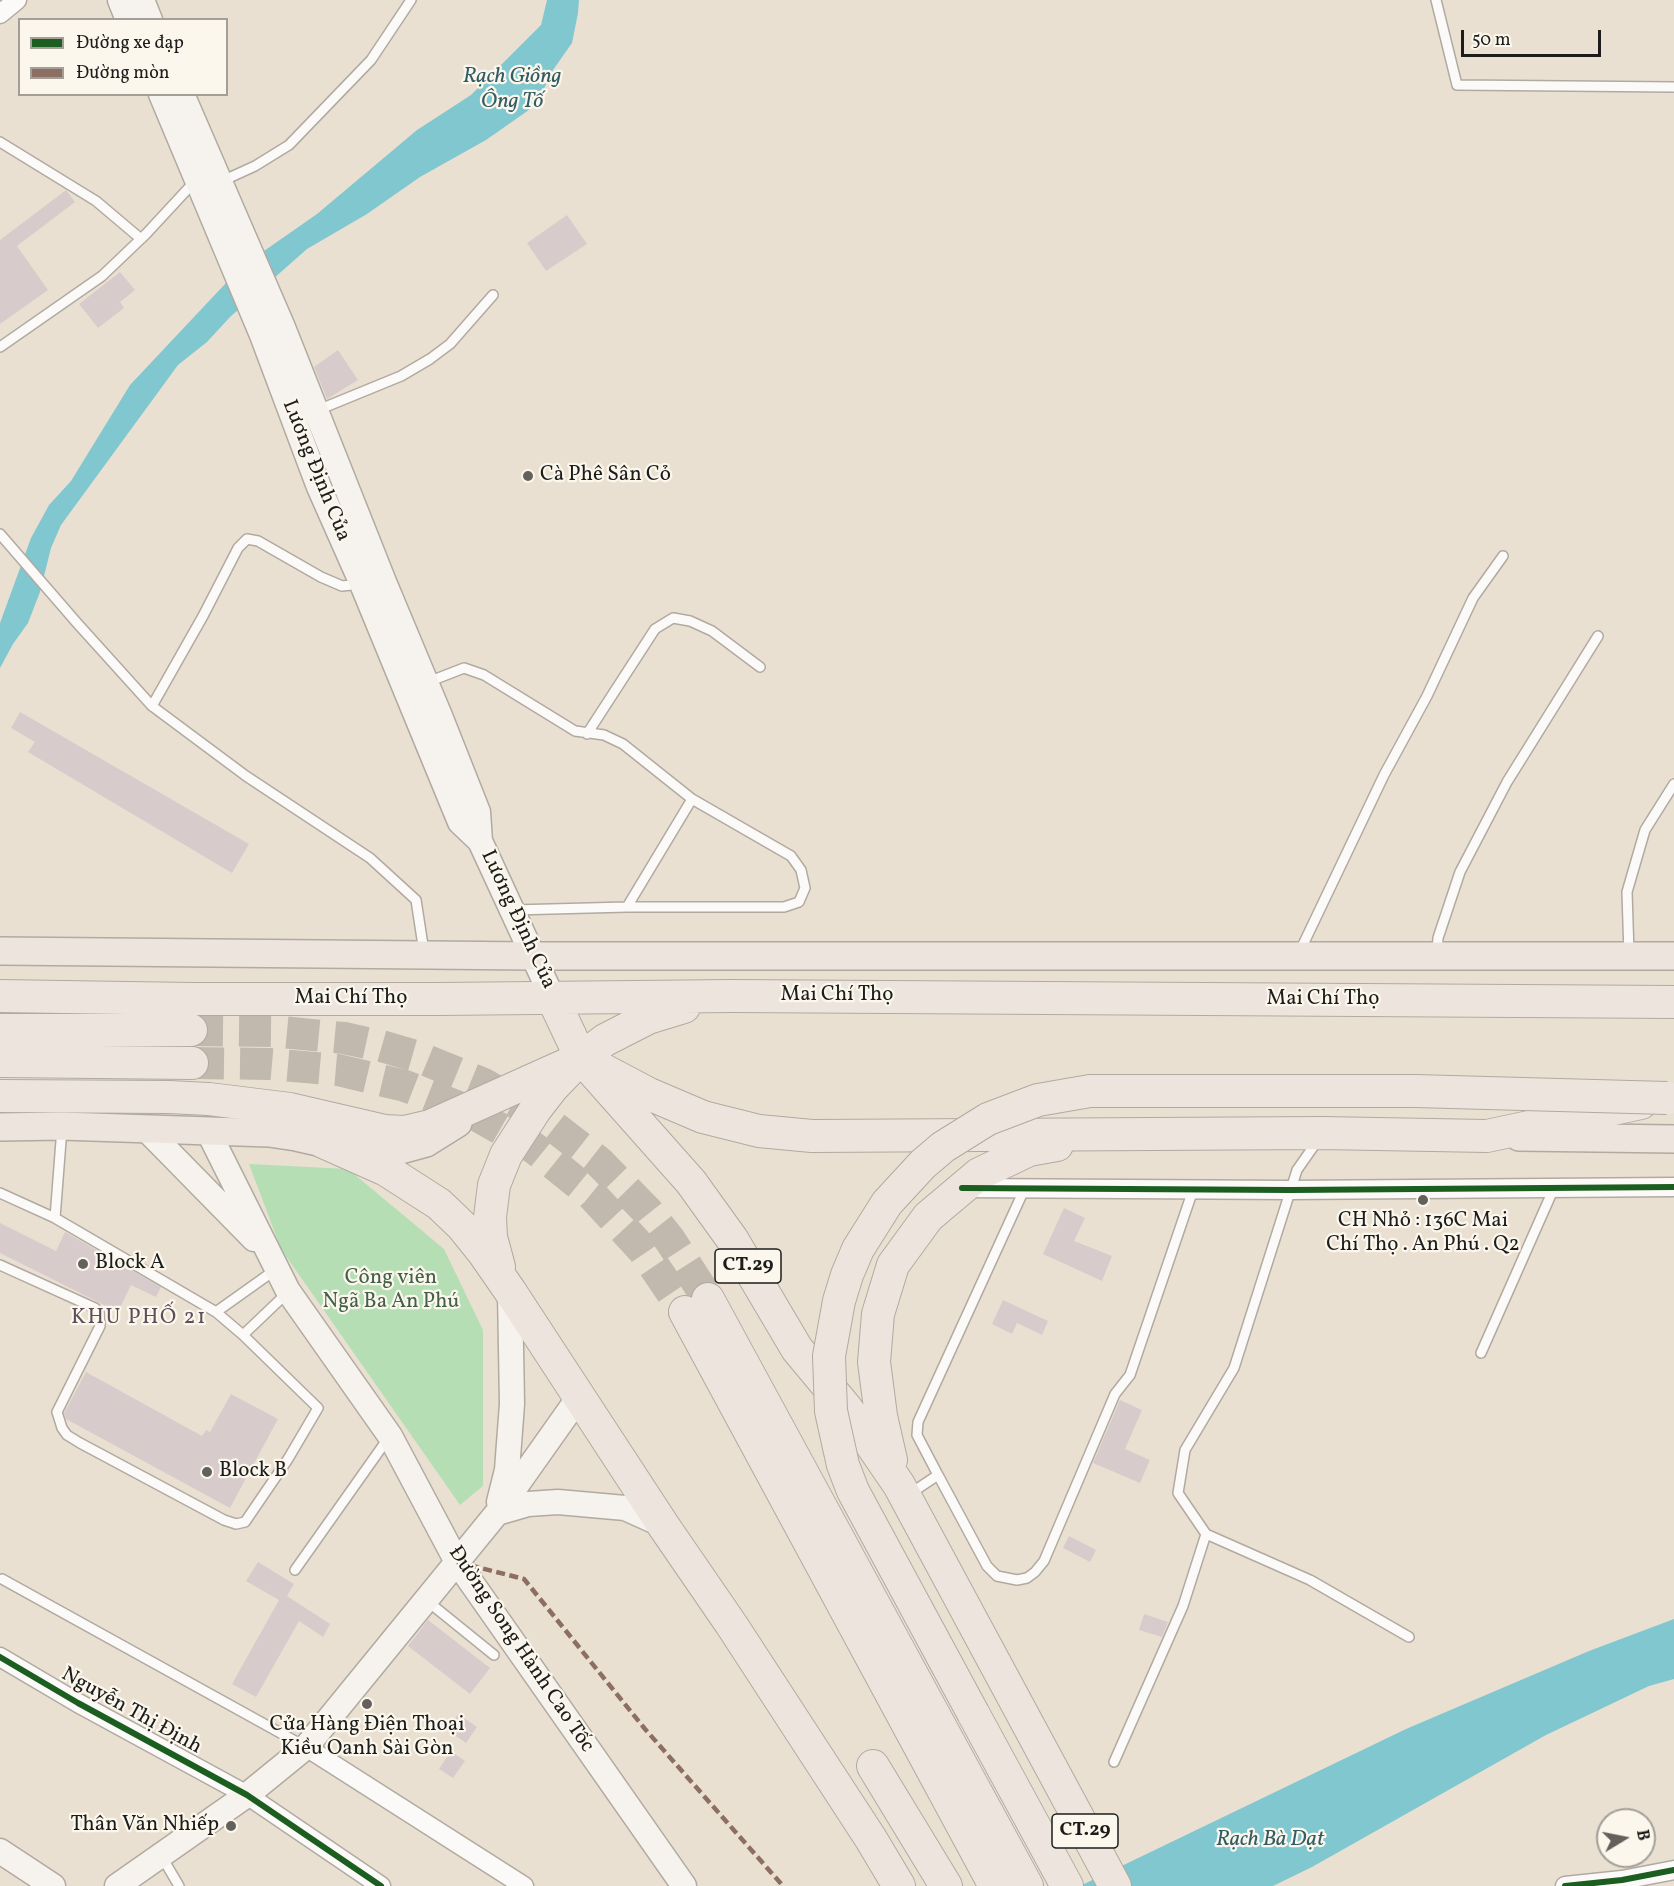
<!DOCTYPE html>
<html>
<head>
<meta charset="utf-8">
<style>
	body { margin:0 }
	#map { position:relative; width:1674px; height:1886px; overflow:hidden; background:#eae0d2; font-family:Vollkorn,serif }
	canvas { display:block }
	.legend { position:absolute; left:18px; top:18px; width:210px; height:78px; box-sizing:border-box; background:#fbf7ec; border:2px solid #a29f99; margin:0; padding:8px 10px; list-style:none; font-size:18px; color:#1c1c1c }
	.legend li { display:flex; align-items:center; gap:12px; height:30px }
	.legend b { width:30px; border:2px solid #a29f99 }
	.north { position:absolute; left:1596px; top:1808px; width:60px; height:60px; box-sizing:border-box; background:#fbf7ec; border:2px solid #a29f99; border-radius:50%; rotate:80deg; font-size:16px; font-weight:700; line-height:24px; text-align:center; color:#1c1c1c }
	.north::after { content:''; display:block; margin:auto; width:21px; height:27px; background:#64615c; clip-path:polygon(50% 0,100% 100%,50% 72%,0 100%) }
	.scale { position:absolute; left:1461px; top:30px; width:140px; height:27px; box-sizing:border-box; border:3px solid #1c1c1c; border-top:0; padding-left:8px; font-size:18px; line-height:21px; white-space:nowrap; color:#1c1c1c; -webkit-text-stroke:4px #fbf7ec; paint-order:stroke }
</style>
</head>
<body>
<div id="map">
<canvas width="1674" height="1886"></canvas>
<ul class="legend">
<li><b style="height:8px;background:#1b5e20"></b>Đường xe đạp</li>
<li><b style="height:8px;background:#8d6e63"></b>Đường mòn</li>
</ul>
<div class="north">B</div>
<div class="scale">50 m</div>
</div>
<script>
const ctx = document.querySelector('canvas').getContext('2d');
ctx.lineJoin = 'round';
function paint(path, color) { ctx.fillStyle = color; ctx.fill(path, 'evenodd'); }
const poly = rows => new Path2D(rows.map(r => 'M' + r).join(''));
function stroke(path, color, width, dash) { ctx.strokeStyle = color; ctx.lineWidth = width; ctx.lineCap = dash ? 'butt' : 'round'; ctx.setLineDash(dash || []); ctx.stroke(path); }
function write(font, color, halo, rows, align = 'center') {
  ctx.font = font + ' Vollkorn,serif'; ctx.lineWidth = 4.5; ctx.setLineDash([]); ctx.textBaseline = 'middle'; ctx.strokeStyle = halo; ctx.fillStyle = color; for (const [text, x, y, turn = 0] of rows) {
    ctx.save(); ctx.translate(x, y); ctx.rotate((+turn || 0) * Math.PI / 180); ctx.textAlign = isNaN(turn) ? turn : align; if (halo) ctx.strokeText(text, 0, 0); ctx.fillText(text, 0, 0); ctx.restore();
  }
}
const green = poly([
	[249,1164,348,1169,444,1249,483,1330,483,1486,460,1505,281,1249]
]);
const water = poly([
	[547,0,579,0,578,13,572,43,553,70,536,105,486,140,420,177,367,214,307,249,230,317,207,342,178,365,61,525,51,548,40,592,28,623,13,644,0,668,0,623,31,538,49,505,71,481,130,385,241,267,317,214,417,130,471,95,541,25],
	[1674,1619,1674,1679,1649,1686,1546,1735,1312,1867,1273,1886,1080,1886,1406,1729,1589,1651]
]);
const building = poly([
	[66,190,75,202,17,246,48,290,0,324,0,240],
	[567,215,587,244,546,271,527,243],
	[120,272,135,290,120,302,124,308,98,328,79,304],
	[338,350,358,380,327,399,314,367],
	[20,712,249,844,232,873,28,752,35,742,11,728],
	[1064,1208,1085,1218,1074,1241,1112,1256,1102,1281,1043,1254],
	[0,1223,56,1251,65,1232,161,1287,156,1297,131,1285,118,1312,0,1253],
	[1003,1300,1048,1321,1042,1335,1017,1323,1012,1334,992,1324],
	[86,1372,202,1436,206,1430,210,1432,231,1394,278,1419,230,1508,66,1419,64,1413],
	[1120,1400,1142,1410,1125,1449,1150,1460,1140,1483,1093,1463],
	[1069,1536,1096,1550,1090,1562,1063,1548],
	[258,1562,294,1584,287,1596,330,1624,323,1637,299,1621,256,1697,232,1684,279,1600,246,1581],
	[1144,1614,1168,1622,1162,1637,1139,1630],
	[428,1620,490,1668,470,1694,408,1646],
	[458,1714,477,1727,466,1743,447,1730],
	[451,1751,465,1761,453,1778,439,1769]
]);
const highwayTunnel = poly([
	[191,1030,271,1031,344,1038,381,1046,416,1056,484,1084,544,1119,599,1162,648,1212,670,1240,708,1299],
	[192,1063,269,1064,338,1070,405,1086,469,1111,534,1148,592,1195,643,1250,685,1312]
]);
const lane = poly([
	[1436,0,1457,85,1674,87],
	[0,142,96,201,141,239],
	[220,182,255,166,289,145,371,60,411,0],
	[0,347,102,276,146,234,196,180],
	[318,410,401,376,430,359,450,344,493,295],
	[0,534,77,623,152,706,246,776,370,858,416,900,424,952],
	[428,682,464,668,484,675,575,731,604,735,623,744,692,799,791,856,801,870,805,888,799,902,784,907,627,907],
	[152,706,203,616,238,548,247,539,258,541,321,577,342,586,361,584],
	[587,734,655,629,673,618,690,621,712,631,760,667],
	[513,910,627,907,692,799],
	[1300,951,1384,775,1427,696,1473,598,1503,556],
	[1437,953,1438,938,1460,872,1507,782,1598,636],
	[1629,954,1627,892,1645,830,1674,784],
	[0,1193,55,1218,216,1312,243,1335,318,1408,288,1459,245,1522,236,1524,224,1520,80,1443,67,1435,62,1428,57,1412,100,1326,99,1313,95,1308,0,1265],
	[55,1218,62,1128],
	[216,1312,275,1270],
	[243,1335,287,1293],
	[1481,1353,1554,1188],
	[938,1475,917,1435,918,1422,1024,1190],
	[908,1495,938,1475,987,1566,997,1576,1017,1580,1027,1578,1035,1572,1044,1561,1115,1394,1130,1375,1193,1190],
	[1206,1534,1310,1580,1409,1637],
	[295,1570,389,1437],
	[2,1579,304,1746],
	[426,1600,494,1655],
	[1114,1762,1183,1606,1206,1534,1178,1493,1185,1450,1234,1368,1297,1170,1318,1140],
	[162,1857,179,1886]
]);
const street = poly([
	[0,14,17,0],
	[964,1188,1290,1190,1674,1187],
	[0,1657,78,1703,247,1795,381,1886],
	[306,1747,524,1886],
	[1565,1886,1622,1880,1674,1870]
]);
const secondary = poly([
	[120,0,128,20],
	[142,0,150,20],
	[161,94,262,335,319,487,362,584,460,822,480,841],
	[182,94,282,325,384,582,440,716,478,812,480,841,553,999],
	[146,1129,254,1239],
	[208,1131,288,1291,390,1436,457,1562,684,1886],
	[499,1502,507,1470,512,1404,510,1292],
	[497,1513,528,1504,558,1502,625,1508,663,1525],
	[0,1851,53,1886],
	[117,1886,247,1795,306,1747,497,1513,579,1397]
]);
const primary = poly([
	[0,951,533,956,1674,956],
	[0,1127,62,1126,269,1133,296,1137,350,1149,382,1153,397,1151,426,1143,458,1123],
	[1519,1137,1674,1139]
]);
const highway = poly([
	[0,996,192,999,438,999,732,996,1674,1002],
	[553,999,581,1058,691,1182,732,1239,797,1349,847,1409,899,1485,1115,1886],
	[0,1030,191,1030],
	[581,1058,649,1094,703,1117,759,1131,812,1136,1322,1133,1487,1136,1641,1103],
	[0,1061,192,1063],
	[0,1096,169,1097,209,1099,290,1109,385,1131,404,1132,430,1126,581,1058],
	[323,1142,386,1170,439,1204,462,1226,483,1252,510,1291,663,1525,731,1624,871,1839,899,1886],
	[499,1267,491,1237,490,1217,494,1185,506,1155,535,1110,552,1088,581,1058,605,1040,648,1018,684,1007],
	[708,1299,1027,1886],
	[685,1312,995,1886],
	[891,1460,881,1416,874,1362,878,1314,893,1265,928,1217,979,1174,1029,1150,1057,1145],
	[973,1713,1067,1886],
	[873,1766,946,1886]
]);
const highwayBridge = poly([
	[973,1713,853,1491,843,1465,831,1411,829,1356,839,1301,847,1275,858,1249,887,1203,923,1164,943,1147,988,1119,1038,1100,1090,1091,1415,1091,1667,1098]
]);
const quiet = poly([
	[457,1562,524,1579,645,1729,783,1886]
]);
const cycleway = poly([
	[962,1188,1290,1190,1674,1187],
	[0,1657,78,1703,247,1795,381,1886],
	[1565,1886,1622,1880,1674,1870]
]);
const markers = [
	[528,476,6,"#64615c"],
	[1423,1200,6,"#64615c"],
	[83,1264,6,"#64615c"],
	[207,1472,6,"#64615c"],
	[367,1704,6,"#64615c"],
	[231,1826,6,"#64615c"]
];
const shields = [
	[748,1266,66],
	[1085,1831,66]
];
const shieldNames = [
	["CT.29",748,1266],
	["CT.29",1085,1831]
];
const streetNames = [
	["Lương Định Của",315,471,68],
	["Lương Định Của",517,920,65],
	["Mai Chí Thọ",837,996],
	["Mai Chí Thọ",351,999],
	["Mai Chí Thọ",1323,1000],
	["Đường Song Hành Cao Tốc",520,1650,56],
	["Nguyễn Thị Định",131,1712,29]
];
const poiNames = [
	["Cà Phê Sân Cỏ",540,476],
	["CH Nhỏ : 136C Mai",1423,1222,"center"],
	["Chí Thọ . An Phú . Q2",1423,1246,"center"],
	["Block A",95,1264],
	["Block B",219,1472],
	["Cửa Hàng Điện Thoại",367,1726,"center"],
	["Kiều Oanh Sài Gòn",367,1750,"center"],
	["Thân Văn Nhiếp",219,1826,"right"]
];
const parkNames = [
	["Công viên",391,1279],
	["Ngã Ba An Phú",391,1303]
];
const waterNames = [
	["Rạch Giồng",512,78],
	["Ông Tố",512,103],
	["Rạch Bà Dạt",1270,1841]
];
const neighbourhoodNames = [
	["KHU PHỐ 21",139,1319]
];
paint(green, '#b6deb5');
paint(water, '#80c7d0');
paint(building, '#d8cbcb');
stroke(highwayTunnel, '#c1b9ae', 32, [32, 16]);
stroke(lane, '#b0aaa1', 12);
stroke(street, '#b0aaa1', 21);
stroke(secondary, '#b0aaa1', 27);
stroke(primary, '#b0aaa1', 30);
stroke(highway, '#b0aaa1', 34);
stroke(lane, '#fcfaf8', 9);
stroke(street, '#fcfaf8', 18);
stroke(secondary, '#f6f2ed', 24);
stroke(primary, '#ede5dd', 27);
stroke(highway, '#ede5dd', 32);
stroke(highwayBridge, '#b0aaa1', 34, []);
stroke(highwayBridge, '#ede5dd', 32);
stroke(quiet, '#8d6e63', 4.5, [9, 4.5]);
stroke(cycleway, '#1b5e20', 6);
for (const [x, y, r, color] of markers) { const dot = new Path2D(); dot.arc(x, y, r, 0, 2 * Math.PI); ctx.fillStyle = color; ctx.fill(dot); stroke(dot, '#fbf7ec', 2); }
for (const [x, y, w] of shields) { const box = new Path2D(); box.roundRect(x - w / 2, y - 17, w, 34, 4.5); ctx.fillStyle = '#fbf7ec'; ctx.fill(box); stroke(box, '#1c1c1c', 1.5); }
write('bold 20px', '#1c1c1c', null, shieldNames);
write('21px', '#1c1c1c', '#fbf7ec', streetNames);
write('21px', '#1c1c1c', '#fbf7ec', poiNames, 'left');
write('21px', '#43604a', '#fbf7ec', parkNames);
write('italic 22px', '#325c64', '#fbf7ec', waterNames);
ctx.letterSpacing = '1.5px';
write('22px', '#5e4e5a', '#fbf7ec', neighbourhoodNames);
ctx.letterSpacing = '0px';
</script>
</body>
</html>
